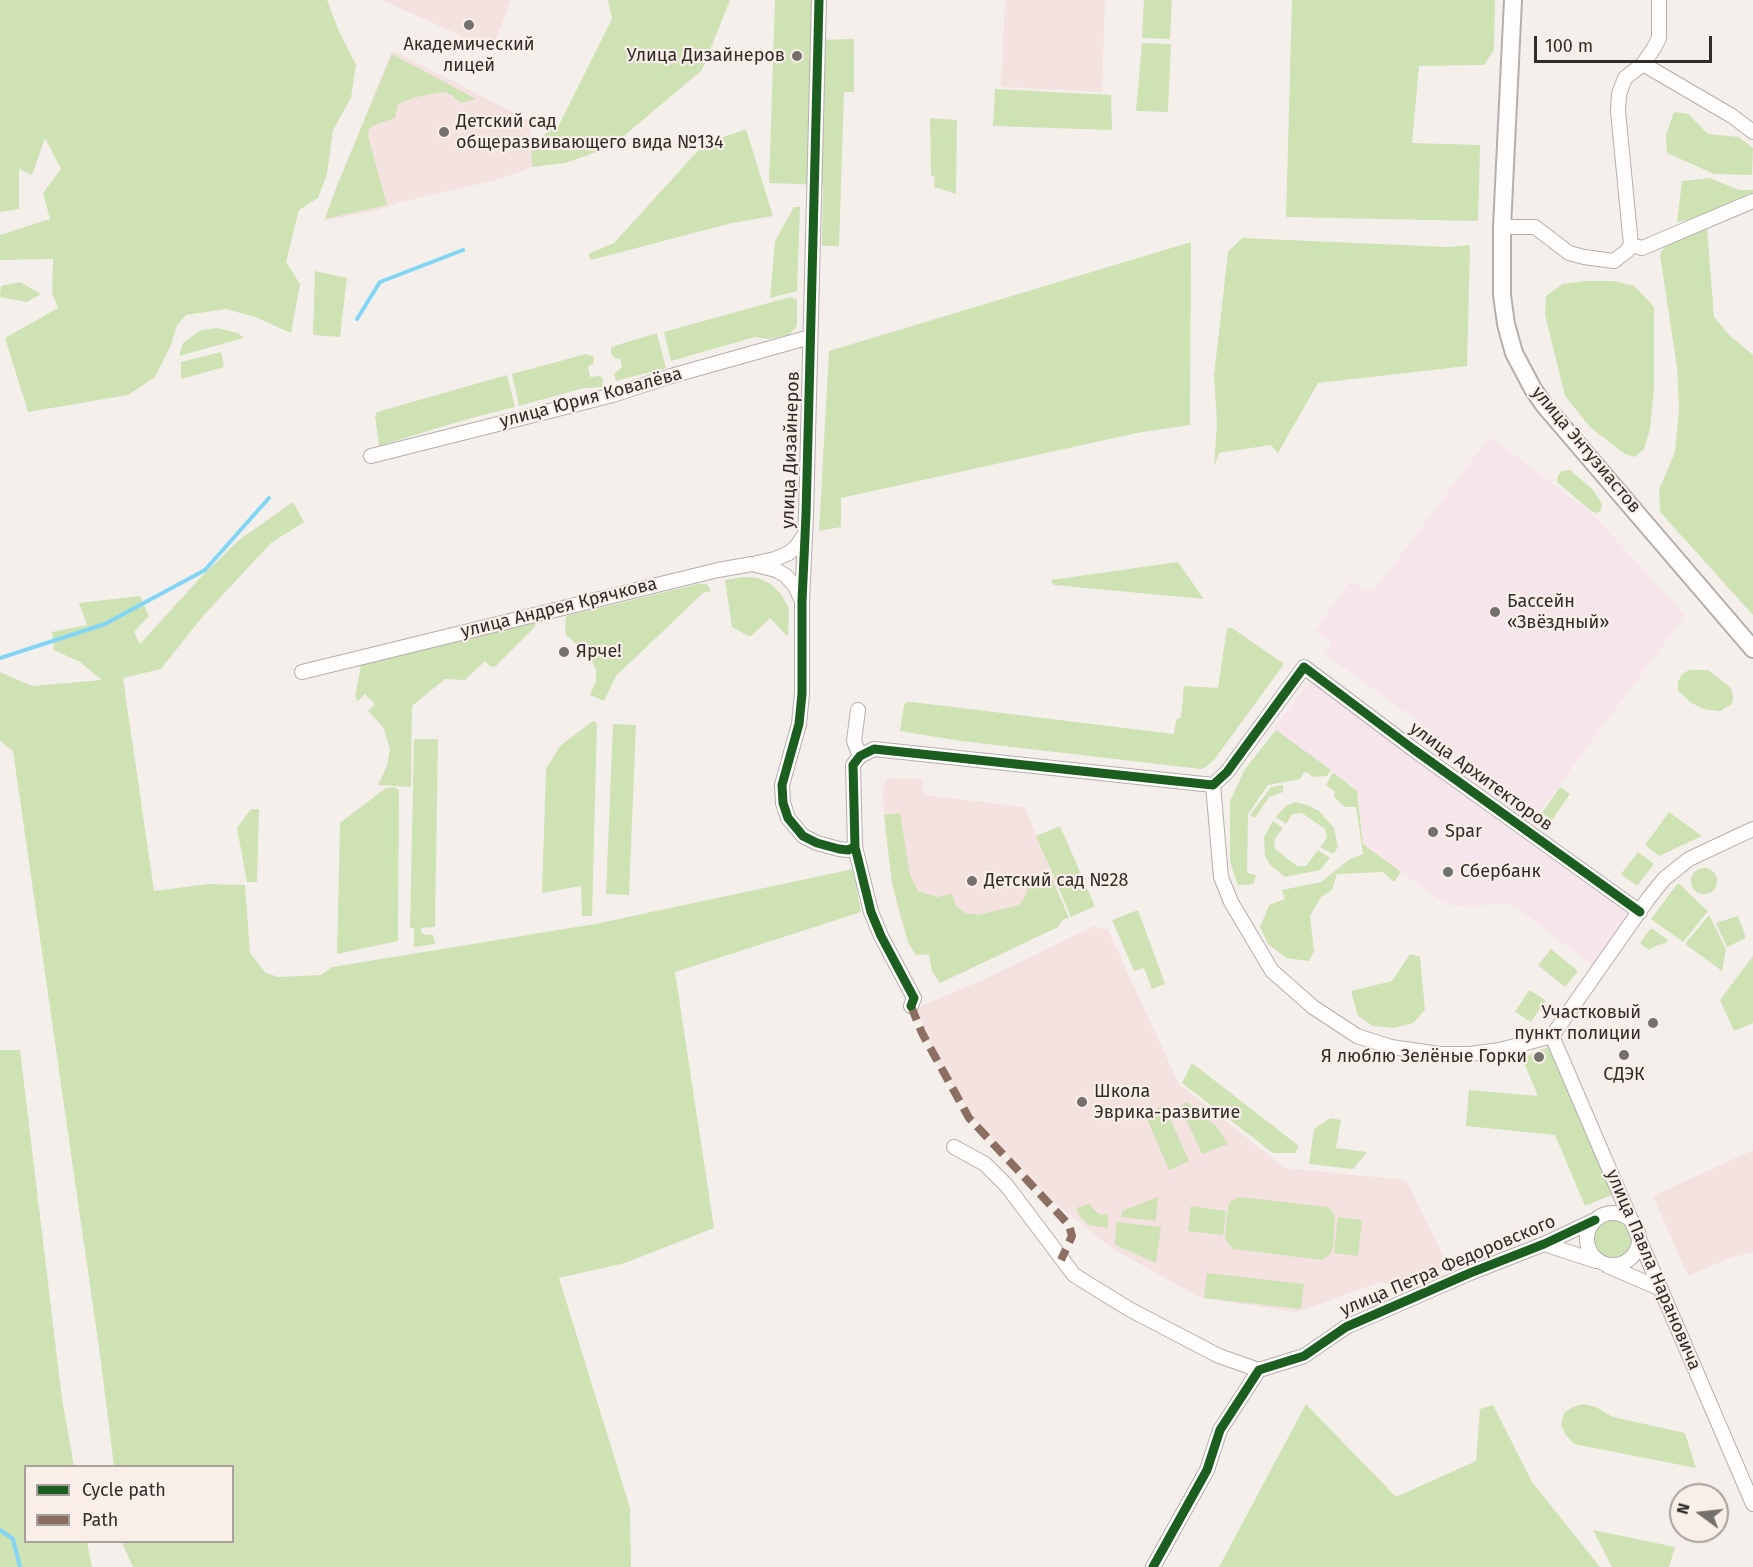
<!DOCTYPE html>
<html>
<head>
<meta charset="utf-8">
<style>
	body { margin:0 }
	#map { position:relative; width:1753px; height:1567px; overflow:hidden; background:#f5efec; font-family:"Fira Sans",sans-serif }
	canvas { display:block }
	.legend { position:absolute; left:24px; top:1465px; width:210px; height:78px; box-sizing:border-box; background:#f9eee8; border:2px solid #a8a09c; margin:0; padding:8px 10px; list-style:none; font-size:18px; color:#2f2c29 }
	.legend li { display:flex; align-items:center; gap:12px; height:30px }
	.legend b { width:30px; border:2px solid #a8a09c }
	.north { position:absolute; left:1669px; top:1483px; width:60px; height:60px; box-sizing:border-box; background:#f9eee8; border:2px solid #a8a09c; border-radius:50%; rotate:285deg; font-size:16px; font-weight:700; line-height:24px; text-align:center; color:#2f2c29 }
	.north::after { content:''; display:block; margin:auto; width:21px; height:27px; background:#74706d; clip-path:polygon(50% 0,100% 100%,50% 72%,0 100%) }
	.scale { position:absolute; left:1534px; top:36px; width:178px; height:27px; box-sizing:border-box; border:3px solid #2f2c29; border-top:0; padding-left:8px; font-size:18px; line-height:21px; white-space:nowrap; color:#2f2c29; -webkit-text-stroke:4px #f9eee8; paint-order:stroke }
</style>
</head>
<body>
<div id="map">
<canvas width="1753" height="1567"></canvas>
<ul class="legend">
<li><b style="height:8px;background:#1b5e20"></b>Cycle path</li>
<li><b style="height:8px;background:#8d6e63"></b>Path</li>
</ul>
<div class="north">N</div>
<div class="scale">100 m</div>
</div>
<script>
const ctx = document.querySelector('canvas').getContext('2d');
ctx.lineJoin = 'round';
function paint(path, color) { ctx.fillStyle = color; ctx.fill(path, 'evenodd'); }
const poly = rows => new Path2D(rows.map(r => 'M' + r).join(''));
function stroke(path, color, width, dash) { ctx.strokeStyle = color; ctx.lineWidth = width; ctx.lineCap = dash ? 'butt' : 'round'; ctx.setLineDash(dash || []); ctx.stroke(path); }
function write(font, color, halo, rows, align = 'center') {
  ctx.font = font + ' "Fira Sans",sans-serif'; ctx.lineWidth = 4.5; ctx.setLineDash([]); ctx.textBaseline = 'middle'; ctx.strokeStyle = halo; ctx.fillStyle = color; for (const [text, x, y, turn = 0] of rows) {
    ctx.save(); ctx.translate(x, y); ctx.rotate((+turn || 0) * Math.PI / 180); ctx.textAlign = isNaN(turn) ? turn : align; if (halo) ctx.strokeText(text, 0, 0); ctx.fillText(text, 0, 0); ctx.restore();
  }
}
const commercial = poly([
	[1489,437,1541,474,1595,517,1685,615,1538,814,1417,728,1420,723,1325,654,1332,643,1315,631,1351,580,1365,591,1374,591],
	[1311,680,1492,817,1633,917,1596,968,1517,908,1507,904,1498,903,1472,907,1449,905,1440,900,1363,844,1359,798,1354,787,1273,729]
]);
const education = poly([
	[382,0,511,0,492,50],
	[1005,0,1105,0,1102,92,1001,87],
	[392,50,530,121,532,167,500,179,397,203,372,212,323,221],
	[887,778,923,779,923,795,1025,807,1069,918,1063,919,1058,927,940,983,932,971,929,954,916,955,908,942,900,917,892,883,884,815,883,789],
	[1094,926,1108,930,1179,1084,1285,1168,1406,1180,1449,1267,1399,1287,1381,1282,1297,1312,1201,1298,1113,1249,1046,1196,974,1119,937,1061,916,1008,985,979],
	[1753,1150,1753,1252,1730,1258,1688,1276,1653,1196]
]);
const green = poly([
	[0,0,327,0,338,29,356,65,351,98,333,130,327,174,318,198,299,210,286,262,300,284,291,333,255,317,226,309,186,315,177,325,171,345,155,377,128,395,28,412,5,338,58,308,52,293,53,259,0,260,0,235,50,219,43,193,61,169,45,138,32,175,19,169,19,209,0,212],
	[608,0,730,0,702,70,611,147,565,163,532,167,531,143,559,125,612,19],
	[775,0,814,0,813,40,854,39,854,92,844,92,839,246,822,246,823,185,769,183],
	[1144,0,1172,0,1170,39,1142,38],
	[1292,0,1495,0,1494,50,1484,65,1419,66,1412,143,1480,145,1478,221,1286,217],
	[1142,43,1171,44,1168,112,1136,111],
	[392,54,476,99,460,103,452,95,443,92,416,97,398,104,395,118,375,125,369,129,368,136,387,205,325,219,338,183],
	[995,89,1111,95,1112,130,993,126],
	[1674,112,1688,114,1708,134,1739,137,1753,148,1752,175,1714,174,1667,153,1666,135],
	[930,118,957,120,956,194,934,187,935,177,931,176],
	[746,129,773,216,732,223,591,260,588,254,614,243,704,144],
	[1710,178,1739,190,1753,190,1753,194,1708,216,1677,222,1682,181],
	[794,207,800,207,797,291,770,298,775,241],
	[1707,227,1714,317,1730,336,1753,355,1753,615,1660,512,1659,490,1675,452,1679,408,1677,367,1660,255,1666,244],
	[1242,238,1448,247,1470,245,1467,366,1318,383,1278,453,1271,445,1219,453,1214,467,1217,422,1214,376,1228,252],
	[1191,242,1190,425,1137,433,841,498,841,527,819,531,829,351],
	[315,271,347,278,340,337,313,335],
	[1585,281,1614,281,1634,286,1654,307,1654,389,1650,429,1644,449,1635,457,1625,454,1591,428,1565,396,1545,315,1546,296,1563,284],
	[20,282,41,294,27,302,0,297,1,286],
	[790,297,797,299,797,326,789,335,768,339,755,337,671,361,664,332],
	[217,328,238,333,244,338,179,356,183,343,190,338,201,330],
	[657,333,666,368,616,381,614,374,622,367,620,358,616,359,611,354,611,347],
	[221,352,224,367,181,379,181,362],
	[586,354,594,357,593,364,588,366,590,377,600,376,603,379,602,387,584,388,519,406,512,374],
	[507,375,515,407,464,420,379,446,375,416,377,412],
	[1570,470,1593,490,1602,504,1601,511,1596,513,1590,510,1557,482,1558,475,1562,471],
	[293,502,304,522,271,543,202,617,161,669,123,678,154,891,208,884,245,885,250,953,266,973,278,977,321,975,332,967,595,924,853,869,861,912,675,972,714,1228,625,1263,559,1278,630,1508,631,1567,133,1567,122,1543,122,1542,232,1542,232,1466,114,1466,100,1355,13,751,0,741,0,672,32,686,102,680,80,662,54,650,52,632,87,625,79,603,140,596,149,616,134,632,140,644,201,577,239,540],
	[1178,562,1204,599,1054,585,1051,580],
	[743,577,758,578,771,584,781,594,789,608,788,637,770,618,750,637,732,627,725,580],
	[698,584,707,584,711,591,703,593,616,676,604,701,590,695,596,681,596,669,590,659,595,654,585,644,580,648,566,635,565,629,566,616],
	[537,622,534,628,496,666,491,667,485,661,465,680,445,679,412,706,411,787,378,785,387,766,390,749,383,727,368,711,375,704,365,694,358,701,355,697,361,665],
	[1227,628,1232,628,1284,664,1214,760,1206,767,1201,769,961,741,900,731,904,705,907,702,912,702,1174,734,1176,720,1181,717,1184,686,1218,688],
	[1689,670,1708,670,1731,688,1733,697,1732,704,1720,711,1703,709,1690,702,1678,691,1678,682,1682,674],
	[593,721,597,723,592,916,582,916,581,886,542,893,546,769,560,746],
	[613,724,636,725,629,895,606,894],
	[1276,730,1331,770,1327,776,1311,777,1310,774,1304,772,1300,779,1268,785,1248,814,1247,873,1256,875,1254,883,1249,885,1238,885,1230,862,1230,801,1245,769],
	[414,739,438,739,435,927,421,928,422,934,433,935,435,944,414,947,414,928,410,928],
	[1333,772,1357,791,1363,844,1401,872,1394,882,1383,872,1337,874,1332,890,1321,897,1310,916,1314,952,1309,961,1286,958,1268,944,1260,927,1269,905,1285,899,1282,890,1321,882,1350,859,1363,854,1356,807,1345,807,1334,797,1335,792,1326,785],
	[1283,785,1283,792,1269,797,1255,818,1250,815,1271,787],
	[394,787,399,790,398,941,337,954,340,823,386,788],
	[1560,787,1570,794,1552,820,1542,813],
	[1296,802,1307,805,1319,811,1334,828,1338,847,1333,854,1320,847,1327,838,1325,829,1302,813,1292,814,1286,824,1276,817,1286,806],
	[251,809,259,809,257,882,247,882,237,828],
	[1669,812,1702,836,1659,856,1645,845],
	[900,813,910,875,918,891,937,897,952,894,956,906,965,913,978,915,1019,905,1024,899,1028,888,1052,879,1069,918,1063,919,1058,927,940,983,932,971,929,954,916,955,908,942,892,883,884,815],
	[1273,821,1283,828,1274,840,1275,849,1297,866,1306,866,1318,850,1330,858,1320,870,1285,877,1270,865,1265,856,1264,837],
	[1060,826,1095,906,1071,917,1036,836],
	[1638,852,1654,864,1637,886,1621,874],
	'1691 881a13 13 0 1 1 26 0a13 13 0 1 1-26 0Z',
	[1678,883,1708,911,1683,942,1651,919],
	[1138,910,1165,984,1152,989,1144,968,1134,971,1112,920],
	[1709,915,1726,949,1722,971,1685,944],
	[1738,916,1746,938,1727,947,1716,923],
	[1651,928,1668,940,1666,943,1658,945,1649,950,1640,943],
	[1551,949,1578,971,1565,987,1538,965],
	[1410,954,1420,957,1425,1010,1413,1023,1394,1028,1373,1026,1358,1016,1351,991,1392,981],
	[1753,956,1753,1023,1734,1031,1720,1000],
	[1529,990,1546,1000,1531,1022,1515,1012],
	[1552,1045,1616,1193,1585,1206,1555,1135,1466,1126,1469,1090,1538,1096,1522,1058],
	[0,1050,20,1050,62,1399,74,1466,26,1466,26,1542,87,1542,92,1567,0,1567],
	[1192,1063,1299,1146,1295,1153,1273,1153,1182,1083],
	[1187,1102,1218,1128,1228,1144,1202,1154,1180,1106],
	[1164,1105,1189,1161,1169,1170,1145,1114],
	[1330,1118,1341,1120,1336,1148,1367,1152,1353,1169,1309,1164,1314,1129],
	[1158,1197,1156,1221,1121,1217,1122,1211],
	[1239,1197,1328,1207,1335,1215,1333,1249,1330,1254,1322,1260,1233,1249,1225,1239,1228,1206,1231,1201],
	[1089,1204,1094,1210,1101,1215,1108,1214,1108,1228,1089,1225,1081,1218,1076,1208],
	[1191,1206,1226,1211,1223,1235,1188,1231],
	[1338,1217,1362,1220,1358,1256,1334,1253],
	'1592 1239a20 20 0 1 1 40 0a20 20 0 1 1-40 0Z',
	[1116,1222,1161,1227,1156,1263,1115,1245],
	[1207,1273,1304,1284,1301,1309,1204,1298],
	[1306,1404,1396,1497,1476,1461,1480,1409,1493,1405,1532,1482,1600,1567,1219,1567],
	[1583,1404,1596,1407,1613,1417,1685,1433,1696,1468,1574,1444,1565,1434,1561,1424,1564,1413,1573,1407],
	[1593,1530,1675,1547,1669,1567,1612,1567]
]);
const stream = poly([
	[357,319,380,282,463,250],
	[0,658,105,624,205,570,269,498],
	[0,1530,13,1539,20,1567]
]);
const minor = poly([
	[819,0,806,515,802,601,802,694,799,724,782,785,783,803,788,818,803,836,817,843,839,849,848,850,855,847],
	[1643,64,1732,116,1753,132],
	[1502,227,1535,227,1569,253,1584,257,1614,261,1627,251,1631,245,1618,111,1619,94,1625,78,1643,64,1654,48,1659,38,1659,0],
	[1631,245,1642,248,1753,201],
	[371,456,613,395,671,376,810,337],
	[757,563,775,559,789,553,797,546,805,534],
	[302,672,718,570,752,564,776,570,786,576,795,586,801,599],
	[858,710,854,741,860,756],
	[1213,785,1221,877,1231,902,1272,971,1313,1007,1357,1036,1391,1047,1440,1054,1470,1054,1500,1050,1552,1036,1648,899,1664,879,1689,859,1753,829],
	[911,1006,914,998,881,936,871,912,855,847,853,765,860,756,874,749,1213,785,1227,772,1304,667,1413,749,1640,912],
	[1552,1036,1753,1504],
	[954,1147,985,1164,1007,1186,1074,1275,1129,1309,1219,1356,1259,1370],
	'1587 1239a26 26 0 1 1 52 0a26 26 0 1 1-52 0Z',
	[1544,1244,1596,1261],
	[1608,1266,1661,1289],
	[1153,1567,1207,1470,1220,1430,1259,1370,1304,1356,1346,1327,1470,1273,1544,1244,1595,1220]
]);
const major = poly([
	[1513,0,1502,227,1502,295,1506,324,1514,353,1533,389,1544,405,1753,649]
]);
const quiet = poly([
	[911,1006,922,1033,969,1118,1069,1225,1072,1236,1061,1260]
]);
const cycleway = poly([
	[819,0,806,515,802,601,802,694,799,724,782,785,783,803,788,818,803,836,817,843,839,849,848,850,855,847],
	[911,1006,914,998,881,936,871,912,855,847,853,765,860,756,874,749,1213,785,1227,772,1304,667,1413,749,1640,912],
	[1153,1567,1207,1470,1220,1430,1259,1370,1304,1356,1346,1327,1470,1273,1544,1244,1595,1220]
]);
const markers = [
	[469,25,6,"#74706d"],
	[797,56,6,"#74706d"],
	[444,132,6,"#74706d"],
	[1495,612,6,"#74706d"],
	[564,652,6,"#74706d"],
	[1433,832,6,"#74706d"],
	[1448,872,6,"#74706d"],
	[972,881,6,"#74706d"],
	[1653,1023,6,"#74706d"],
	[1624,1055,6,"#74706d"],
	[1539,1057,6,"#74706d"],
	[1082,1102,6,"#74706d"]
];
const poiNames = [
	["Академический",469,45,"center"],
	["лицей",469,66,"center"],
	["Улица Дизайнеров",785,56,"right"],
	["Детский сад",456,122],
	["общеразвивающего вида №134",456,143],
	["Бассейн",1507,602],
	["«Звёздный»",1507,623],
	["Ярче!",576,652],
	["Spar",1445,832],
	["Сбербанк",1460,872],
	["Детский сад №28",984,881],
	["Участковый",1641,1013,"right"],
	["пункт полиции",1641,1034,"right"],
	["Я люблю Зелёные Горки",1527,1057,"right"],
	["СДЭК",1624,1075,"center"],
	["Школа",1094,1092],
	["Эврика-развитие",1094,1113]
];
const streetNames = [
	["улица Юрия Ковалёва",591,398,-15],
	["улица Дизайнеров",791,450,-88],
	["улица Энтузиастов",1586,450,50],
	["улица Андрея Крячкова",559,608,-14],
	["улица Архитекторов",1481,777,36],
	["улица Петра Федоровского",1448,1266,-23],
	["улица Павла Нарановича",1653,1270,67]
];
paint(commercial, '#f6e6eb');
paint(education, '#f4e2e1');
paint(green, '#cee2b4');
stroke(stream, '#82d5f5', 4);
stroke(minor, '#b3afad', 16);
stroke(major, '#b3afad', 20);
stroke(minor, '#fefdfc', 14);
stroke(major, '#fefdfc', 16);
stroke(quiet, '#8d6e63', 8, [15, 8]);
stroke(cycleway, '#1b5e20', 9);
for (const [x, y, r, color] of markers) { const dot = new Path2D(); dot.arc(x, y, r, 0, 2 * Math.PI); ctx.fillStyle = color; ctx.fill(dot); stroke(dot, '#f9eee8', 2); }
write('18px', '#2f2c29', '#f9eee8', poiNames, 'left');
write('18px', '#2f2c29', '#f9eee8', streetNames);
</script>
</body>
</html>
